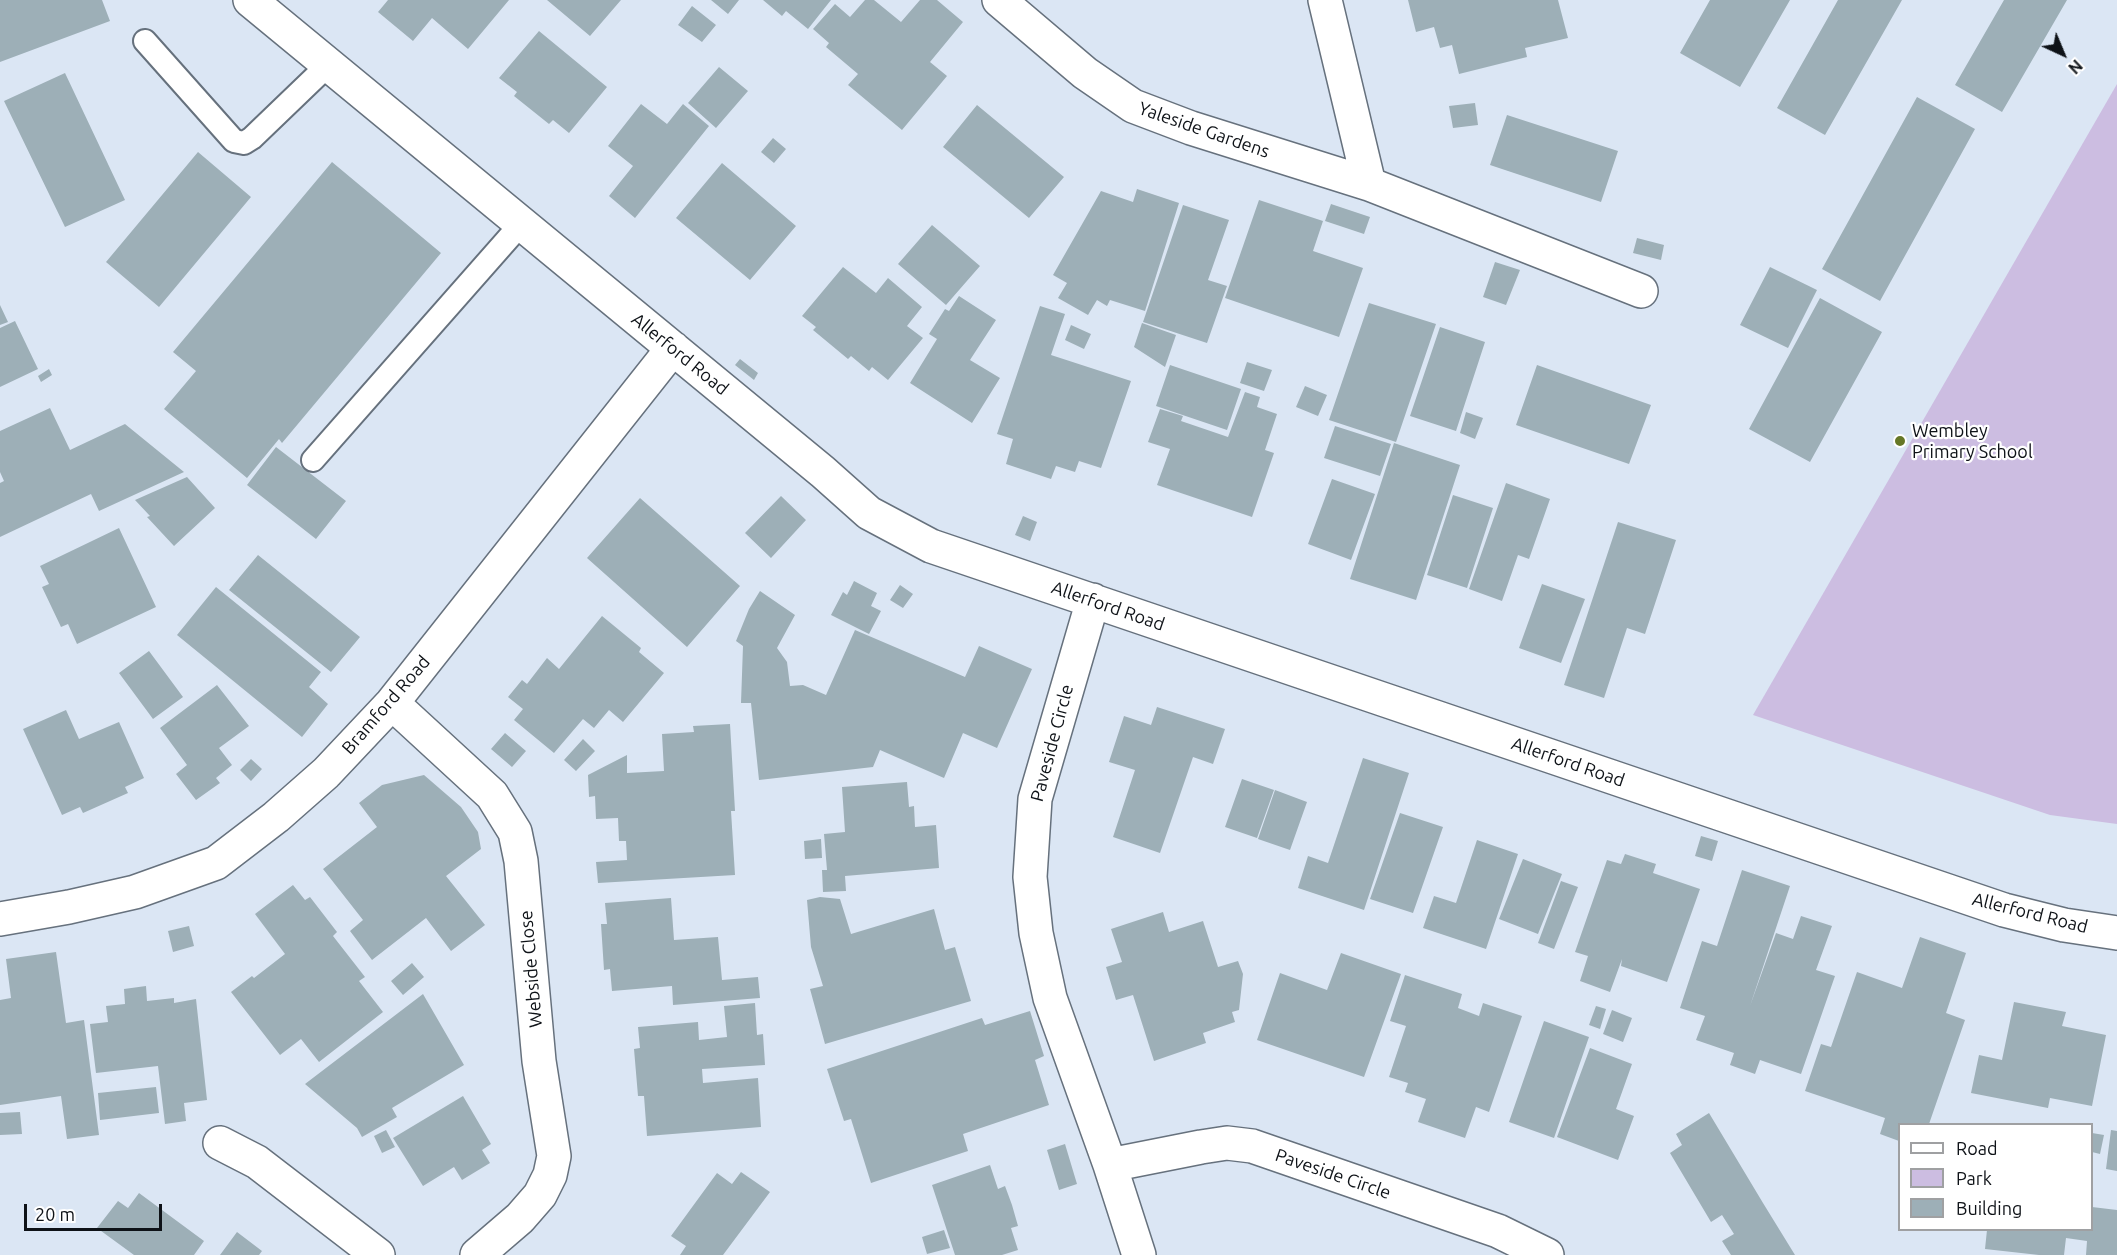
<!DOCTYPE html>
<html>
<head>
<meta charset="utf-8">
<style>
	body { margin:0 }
	#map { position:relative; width:2117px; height:1255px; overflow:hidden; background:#dbe6f4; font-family:Ubuntu,sans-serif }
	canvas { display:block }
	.legend { position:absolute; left:1898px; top:1123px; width:195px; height:108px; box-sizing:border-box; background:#fff; border:2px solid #9fa0a2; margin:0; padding:8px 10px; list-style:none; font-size:18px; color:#0e1217 }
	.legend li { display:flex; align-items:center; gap:12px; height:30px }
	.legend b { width:30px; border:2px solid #9fa0a2 }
	.north { position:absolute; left:2033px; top:24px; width:60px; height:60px; -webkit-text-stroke:4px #fff; paint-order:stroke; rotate:136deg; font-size:16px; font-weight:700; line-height:24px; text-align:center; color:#0e1217 }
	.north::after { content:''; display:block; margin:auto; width:21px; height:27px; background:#0e1217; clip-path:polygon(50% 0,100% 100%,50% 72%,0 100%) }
	.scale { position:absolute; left:24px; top:1204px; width:138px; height:27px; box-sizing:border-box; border:3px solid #0e1217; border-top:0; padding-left:8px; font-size:18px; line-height:21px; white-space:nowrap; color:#0e1217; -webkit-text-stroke:4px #fff; paint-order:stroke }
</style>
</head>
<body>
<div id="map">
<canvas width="2117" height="1255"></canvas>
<ul class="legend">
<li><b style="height:8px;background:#fff"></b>Road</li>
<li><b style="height:16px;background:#ccbde1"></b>Park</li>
<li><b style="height:16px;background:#9dafb7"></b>Building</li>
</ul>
<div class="north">N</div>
<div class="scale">20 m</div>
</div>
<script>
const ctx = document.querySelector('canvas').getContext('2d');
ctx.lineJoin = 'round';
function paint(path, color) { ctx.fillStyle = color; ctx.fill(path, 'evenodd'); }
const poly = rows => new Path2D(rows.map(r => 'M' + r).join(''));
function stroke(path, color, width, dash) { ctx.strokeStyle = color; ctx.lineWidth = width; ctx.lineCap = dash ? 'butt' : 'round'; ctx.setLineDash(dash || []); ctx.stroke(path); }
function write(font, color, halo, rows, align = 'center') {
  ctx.font = font + ' Ubuntu,sans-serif'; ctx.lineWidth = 4.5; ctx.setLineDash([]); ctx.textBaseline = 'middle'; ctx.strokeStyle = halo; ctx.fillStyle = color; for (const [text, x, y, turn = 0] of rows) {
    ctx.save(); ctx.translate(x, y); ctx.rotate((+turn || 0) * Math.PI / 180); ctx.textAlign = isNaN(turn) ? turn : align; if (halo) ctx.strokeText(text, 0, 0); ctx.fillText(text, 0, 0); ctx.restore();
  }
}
const green = poly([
	[2117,84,2117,824,2050,815,1753,715]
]);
const building = poly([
	[0,0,102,0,110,21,0,62],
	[388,0,509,0,468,49,432,18,413,41,378,12],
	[547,0,621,0,590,36],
	[711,0,739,0,728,14],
	[763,0,831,0,808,29,786,11,782,16],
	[865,0,874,0,901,22,920,0,937,0,963,22,930,62,947,76,902,130,848,85,858,74,826,47,829,43,813,29,835,4,850,17],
	[1408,0,1558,0,1568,38,1525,48,1527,57,1459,74,1452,45,1440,48,1434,27,1416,32],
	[1710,0,1790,0,1740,87,1680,53],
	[1838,0,1902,0,1825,135,1777,108],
	[2004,0,2067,0,2002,112,1955,85],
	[692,6,716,25,702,42,678,25],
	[539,31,607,87,569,133,553,120,549,124,514,96,517,92,499,78],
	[719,67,748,91,716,128,688,103],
	[65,73,125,200,65,227,4,101],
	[1917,97,1975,129,1880,301,1822,269],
	[1475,103,1478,125,1453,128,1449,106],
	[641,104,667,124,683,104,709,126,635,218,609,196,633,166,608,146],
	[977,105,1064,177,1029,218,943,147],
	[1507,115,1618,151,1601,202,1490,165],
	[773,138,786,149,774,163,761,152],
	[198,152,251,197,159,307,106,262],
	[332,162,441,253,282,443,279,439,247,478,164,409,196,371,173,352],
	[722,163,796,226,750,280,676,218],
	[1137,189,1179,203,1145,311,1110,300,1107,306,1097,300,1088,315,1058,298,1067,283,1053,275,1101,191,1133,202],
	[1259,200,1323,221,1313,251,1363,268,1339,337,1225,298],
	[1331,204,1370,217,1364,234,1325,221],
	[1183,205,1229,220,1208,280,1227,286,1207,343,1143,322],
	[932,225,980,266,946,305,898,264],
	[1637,238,1664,245,1661,260,1633,253],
	[1495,262,1520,270,1506,305,1483,297],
	[843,267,876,293,888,278,922,307,907,326,923,338,888,380,872,367,869,371,851,356,848,359,813,330,816,327,802,316],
	[1770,267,1817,290,1788,348,1740,325],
	[959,296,996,320,970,360,1000,378,972,423,910,383,937,339,929,334,945,309,949,311],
	[1820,298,1882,332,1810,462,1749,429],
	[1369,303,1436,324,1396,442,1329,420],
	[0,305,8,322,0,325],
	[1040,306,1065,314,1051,355,1131,381,1101,468,1079,461,1075,472,1056,466,1051,479,1006,464,1013,439,997,434],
	[15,321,38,369,0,387,0,328],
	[1142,323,1176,335,1165,367,1134,347],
	[1071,325,1091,334,1084,349,1065,340],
	[1440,327,1485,342,1456,431,1410,416],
	[740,359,758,373,754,380,735,365],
	[1247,362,1272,370,1264,391,1240,383],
	[1170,365,1241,389,1227,430,1156,406],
	[1537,365,1651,405,1629,464,1516,425],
	[49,369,52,375,41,382,38,376],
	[1305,386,1327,395,1318,416,1296,407],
	[1245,392,1260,397,1257,407,1277,414,1265,450,1274,453,1252,517,1157,485,1170,449,1148,442,1160,409,1183,416,1181,421,1228,437],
	[50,408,70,450,125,424,184,472,99,511,91,494,0,537,0,483,4,481,0,472,0,431],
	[1466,412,1483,418,1475,439,1460,433],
	[1335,426,1391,444,1380,476,1324,458],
	[1394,443,1460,465,1416,600,1350,579],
	[276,447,346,501,316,539,247,485],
	[187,477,215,508,174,546,147,517,150,516,135,500],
	[1332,479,1375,494,1351,560,1308,544],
	[1506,483,1550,499,1529,559,1518,555,1502,601,1469,589],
	[1453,495,1493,508,1467,588,1427,575],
	[781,496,806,520,771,558,745,533],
	[640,498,740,586,687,647,587,558],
	[1023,516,1037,522,1030,541,1015,535],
	[1618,522,1676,540,1645,634,1627,628,1604,698,1564,685],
	[119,528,156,607,77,644,68,624,61,627,42,587,49,584,40,566],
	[258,555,360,637,331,672,229,590],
	[854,581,877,593,871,606,881,611,869,634,831,615,843,592,847,595],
	[1542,584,1585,599,1561,663,1519,648],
	[900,585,913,594,903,608,890,600],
	[216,587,321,672,309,687,328,704,302,737,177,635],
	[760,591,795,615,777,648,787,662,790,686,803,685,826,695,855,630,965,677,979,646,1032,669,997,748,963,733,944,778,880,750,873,767,759,780,751,703,741,703,743,646,736,641,749,609],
	[602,616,641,648,639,652,664,673,623,722,609,710,594,728,583,719,554,753,514,720,523,709,508,697,522,680,527,684,547,658,559,669],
	[149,651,183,697,153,719,119,673],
	[217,685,249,726,219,748,232,765,216,778,220,783,196,800,176,774,187,765,160,728],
	[1157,707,1225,729,1213,764,1193,757,1160,853,1113,837,1135,770,1109,762,1124,716,1151,725],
	[66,710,79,739,119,722,144,778,125,787,128,793,83,813,80,807,62,815,23,729],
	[730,724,735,811,731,811,735,875,598,883,596,862,627,860,626,841,619,841,618,818,596,819,595,796,589,797,588,775,627,755,627,773,664,771,662,734,694,732,693,726],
	[505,733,526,751,512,767,491,749],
	[583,739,595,751,576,771,564,760],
	[1363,758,1409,773,1364,910,1298,888,1308,856,1328,863],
	[251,759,262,769,251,781,240,770],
	[424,775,461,807,478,832,481,849,446,876,485,925,451,951,426,918,372,960,350,931,363,920,323,869,377,827,359,803,382,785],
	[1242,779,1274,790,1257,838,1225,827],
	[907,782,909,807,914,806,915,827,936,825,939,868,845,876,846,891,823,892,822,870,827,870,824,834,845,832,842,787],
	[1275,790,1307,802,1290,850,1258,839],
	[1400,813,1443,827,1413,913,1370,899],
	[1701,836,1718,841,1712,861,1695,856],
	[821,839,822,858,805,859,804,841],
	[1477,840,1518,854,1486,949,1423,928,1434,896,1456,903],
	[1625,854,1656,864,1653,873,1700,889,1667,982,1621,966,1622,959,1610,992,1580,981,1588,956,1575,952,1607,860,1621,864],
	[1523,859,1562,874,1538,934,1499,919],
	[1742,870,1790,886,1750,1006,1776,933,1793,939,1801,916,1832,926,1816,970,1835,976,1801,1074,1760,1060,1755,1074,1730,1065,1734,1053,1696,1040,1705,1016,1680,1008,1702,941,1717,946],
	[1561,881,1578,887,1554,949,1538,943],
	[293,885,305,900,310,897,337,932,333,936,365,977,359,981,383,1012,319,1062,301,1039,280,1055,231,992,252,976,254,978,285,954,255,914],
	[820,897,840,899,851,934,934,909,945,950,955,947,971,1001,825,1044,810,989,823,986,811,947,807,900],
	[671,898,674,940,718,937,722,980,758,977,760,998,673,1005,672,986,612,991,610,969,604,970,601,924,607,924,605,903],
	[1163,912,1169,932,1203,921,1218,967,1238,961,1243,974,1239,1010,1232,1012,1235,1022,1203,1033,1206,1043,1154,1061,1133,995,1116,1000,1106,967,1122,962,1111,929],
	[189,926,194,946,173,952,168,931],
	[1920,937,1966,953,1946,1013,1965,1020,1929,1124,1900,1124,1899,1141,1880,1134,1885,1118,1805,1091,1821,1044,1831,1047,1857,972,1902,988],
	[56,952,66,1023,84,1020,99,1135,67,1139,61,1096,0,1105,0,1000,11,998,6,959],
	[1341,953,1401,974,1364,1077,1257,1040,1280,973,1327,990],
	[412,963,424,977,403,995,391,981],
	[1405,975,1462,994,1458,1008,1479,1016,1483,1003,1522,1016,1489,1112,1476,1107,1465,1138,1418,1122,1426,1099,1405,1092,1408,1083,1389,1077,1406,1026,1390,1021],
	[146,986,147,1001,174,998,174,1003,196,999,207,1100,184,1103,186,1121,165,1124,158,1066,96,1073,90,1024,108,1022,106,1006,125,1004,124,989],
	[423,994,464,1065,392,1108,397,1117,362,1137,357,1128,305,1084],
	[2014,1002,2066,1012,2062,1026,2106,1035,2092,1106,2050,1098,2048,1108,1971,1093,1979,1055,2002,1060],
	[755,1003,757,1035,763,1034,765,1065,702,1069,703,1083,758,1078,761,1127,647,1136,644,1096,638,1096,634,1049,640,1048,638,1027,698,1022,699,1040,727,1037,724,1006],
	[1596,1006,1606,1009,1600,1029,1589,1025],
	[1612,1010,1632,1018,1623,1042,1603,1034],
	[1030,1011,1044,1056,1035,1060,1049,1105,963,1134,968,1151,871,1183,851,1119,844,1121,827,1069,982,1018,985,1025],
	[1544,1021,1589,1037,1554,1138,1509,1122],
	[1590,1048,1632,1064,1616,1109,1634,1116,1618,1160,1557,1137],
	[156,1087,159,1113,100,1120,98,1093],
	[463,1096,491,1144,482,1150,490,1163,462,1180,454,1167,423,1186,393,1138],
	[20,1112,22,1134,0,1135,0,1113],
	[1709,1113,1763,1203,1795,1255,1731,1255,1722,1241,1734,1234,1722,1215,1711,1222,1670,1153,1682,1145,1676,1134],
	[386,1130,395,1147,382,1153,374,1136],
	[2111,1130,2117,1131,2117,1171,2106,1169],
	[2092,1133,2104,1135,2100,1154,2092,1152],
	[1065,1144,1077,1184,1059,1190,1047,1150],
	[990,1165,998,1189,1005,1186,1012,1205,1018,1226,1011,1228,1018,1250,1002,1255,955,1255,932,1185],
	[741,1172,770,1192,723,1255,680,1255,686,1246,671,1236,717,1173,732,1184],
	[139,1193,204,1241,194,1255,134,1255,97,1228,118,1201,128,1208],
	[2092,1207,2117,1210,2117,1255,2086,1255,2087,1241,2066,1238,2064,1255,2039,1255,1985,1249,1987,1230,2091,1230],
	[944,1230,950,1248,927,1254,922,1237],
	[237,1232,262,1251,259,1255,220,1255]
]);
const lane = poly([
	[145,41,234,141,244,143,252,138,328,65],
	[313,460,521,224]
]);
const street = poly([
	[250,0,823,472,869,513,931,546,2004,910,2064,925,2117,933],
	[999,0,1085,73,1133,106,1191,128,1369,184,1641,291],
	[1325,0,1369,184],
	[1093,600,1035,799,1030,877,1036,933,1050,998,1110,1165,1139,1255],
	[392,703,492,795,515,832,521,861,539,1061,554,1156,550,1175,540,1195,520,1218,477,1255],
	[0,919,69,907,135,892,216,863,276,817,326,773,392,703,673,348],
	[220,1143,257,1162,378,1255],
	[1110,1165,1201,1147,1227,1143,1252,1146,1498,1231,1547,1255]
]);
const markers = [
	[1900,441,6,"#657726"]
];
const streetNames = [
	["Yaleside Gardens",1204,130,19],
	["Allerford Road",680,354,39],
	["Allerford Road",1108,606,19],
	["Bramford Road",386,705,-49],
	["Paveside Circle",1052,743,-75],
	["Allerford Road",1568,762,19],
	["Allerford Road",2030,913,14],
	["Webside Close",531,969,-95],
	["Paveside Circle",1333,1174,19]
];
const poiNames = [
	["Wembley",1912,431],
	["Primary School",1912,452]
];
paint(green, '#ccbde1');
paint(building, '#9dafb7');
stroke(lane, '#66717d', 26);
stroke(street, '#66717d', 36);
stroke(lane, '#fff', 22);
stroke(street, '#fff', 33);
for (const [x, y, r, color] of markers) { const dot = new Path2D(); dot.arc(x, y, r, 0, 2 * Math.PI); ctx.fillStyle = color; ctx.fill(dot); stroke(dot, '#fff', 2); }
write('18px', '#0e1217', '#fff', streetNames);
write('18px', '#0e1217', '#fff', poiNames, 'left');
</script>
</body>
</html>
